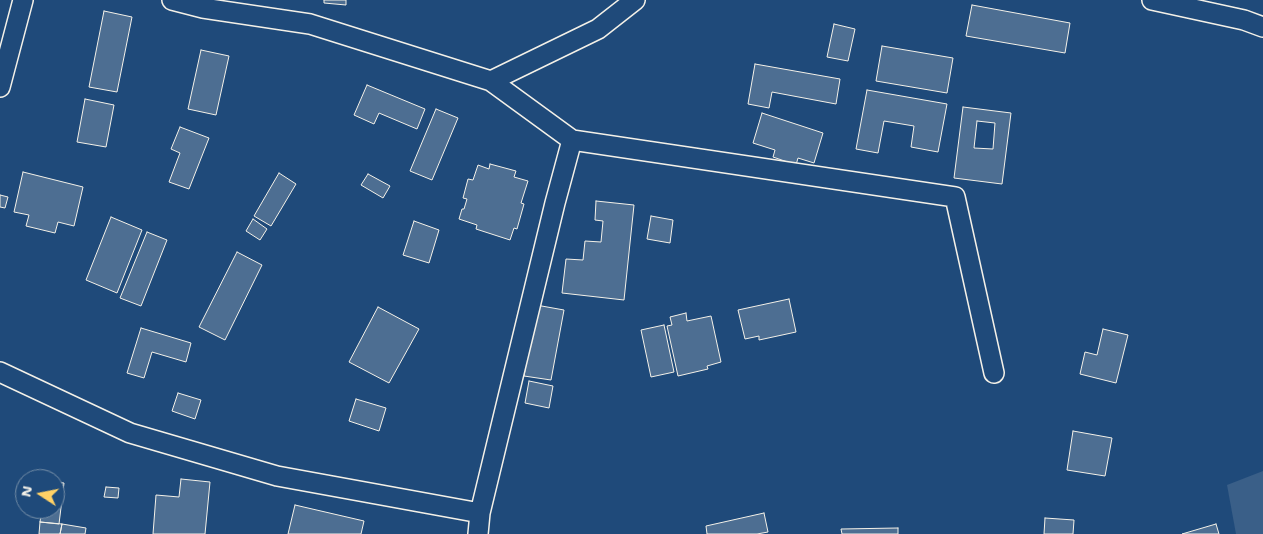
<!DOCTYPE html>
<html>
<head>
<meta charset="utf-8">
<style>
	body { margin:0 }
	#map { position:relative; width:1263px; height:534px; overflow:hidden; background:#1f4a7a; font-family:"Shantell Sans",sans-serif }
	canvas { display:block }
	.north { position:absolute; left:15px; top:469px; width:50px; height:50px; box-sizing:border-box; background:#1f4a7a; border:1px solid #748da6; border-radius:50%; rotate:281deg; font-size:14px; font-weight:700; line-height:20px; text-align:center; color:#f4f1e8 }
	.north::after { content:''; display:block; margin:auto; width:18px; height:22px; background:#ffd166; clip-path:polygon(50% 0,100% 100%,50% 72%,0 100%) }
</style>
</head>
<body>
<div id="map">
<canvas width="1263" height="534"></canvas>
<div class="north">N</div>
</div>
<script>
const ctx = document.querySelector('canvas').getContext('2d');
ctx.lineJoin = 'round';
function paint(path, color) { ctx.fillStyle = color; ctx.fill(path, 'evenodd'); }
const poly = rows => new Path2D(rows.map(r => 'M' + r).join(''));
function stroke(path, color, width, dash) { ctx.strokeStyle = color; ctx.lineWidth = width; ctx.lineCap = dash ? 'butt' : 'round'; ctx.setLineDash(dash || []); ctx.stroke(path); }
const green = poly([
	[1263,471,1263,534,1236,534,1227,485]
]);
const building = poly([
	[324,0,346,0,346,5,324,3,324,0],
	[972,5,1070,23,1065,53,966,36,972,5],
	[104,11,132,17,117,92,89,87,104,11],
	[834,24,855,29,848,61,827,57,834,24],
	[882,46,953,58,947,93,876,81,882,46],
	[201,50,229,56,216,115,188,109,201,50],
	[755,64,840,79,836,104,772,92,769,108,748,104,755,64],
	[367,85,425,109,417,129,379,113,374,124,354,115,367,85],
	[867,90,947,104,938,152,911,147,914,126,884,121,878,153,856,149,867,90],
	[85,99,114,105,106,147,77,142,85,99],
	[963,107,1011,113,1002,184,954,178,963,107],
	[977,121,995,123,993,149,974,148,977,121],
	[436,109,458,118,432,180,410,171,436,109],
	[762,113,823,133,814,163,798,158,796,165,773,157,775,150,753,143,762,113],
	[180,127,209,138,189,189,169,182,180,153,171,149,180,127],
	[490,164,516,171,514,177,528,181,521,203,524,204,517,229,514,228,510,240,476,229,477,225,459,219,462,209,464,209,467,199,463,198,468,179,473,180,478,165,489,169,490,164],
	[23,172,83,187,74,226,58,222,55,233,26,226,29,215,14,212,23,172],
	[279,173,296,184,271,226,254,216,279,173],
	[368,174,390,186,383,198,361,185,368,174],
	[0,195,8,197,5,208,0,207,0,195],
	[596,201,634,205,624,300,562,293,566,259,583,260,585,241,601,242,603,221,595,220,596,201],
	[651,216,673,220,670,243,647,239,651,216],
	[111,217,142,230,117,293,86,280,111,217],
	[253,219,267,229,260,240,246,231,253,219],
	[414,221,439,230,429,263,403,255,414,221],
	[147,232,167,240,141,306,120,298,147,232],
	[237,252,262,265,225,340,199,327,237,252],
	[789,299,796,332,759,340,759,336,745,339,738,310,789,299],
	[536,305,564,310,551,380,524,376,536,305],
	[378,307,419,329,389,383,349,362,378,307],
	[686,313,687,321,711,316,721,362,707,366,708,369,678,376,667,326,672,325,670,317,686,313],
	[664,325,674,372,651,377,641,330,664,325],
	[141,328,191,343,186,362,152,352,144,378,127,373,141,328],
	[1103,329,1128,335,1116,383,1080,374,1085,352,1097,355,1103,329],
	[529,381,553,386,549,408,525,403,529,381],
	[178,393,201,400,195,419,172,411,178,393],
	[356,399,386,408,379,431,349,421,356,399],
	[1073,431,1112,438,1105,476,1067,470,1073,431],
	[181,479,210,482,205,534,153,534,156,495,179,497,181,479],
	[55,482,64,483,59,524,40,522,42,509,55,509,55,482],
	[106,487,119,488,118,498,104,497,106,487],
	[295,505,364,521,361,534,288,534,295,505],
	[764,513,768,532,757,534,707,534,706,526,764,513],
	[1045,518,1074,520,1073,534,1044,534,1045,518],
	[40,522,62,524,60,534,39,534,40,522],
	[62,524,86,528,85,534,60,534,62,524],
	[1216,524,1219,534,1182,534,1216,524],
	[898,528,898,534,842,534,841,529,898,528]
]);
const minor = poly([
	[172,0,203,8,310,24,491,81,598,29,635,0],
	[1152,0,1244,20,1263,27],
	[491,81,572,140,955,197,994,373],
	[0,87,23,0],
	[0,372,130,433,277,476,480,513],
	[478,534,480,513,555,203,572,140]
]);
paint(green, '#3a5f88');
paint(building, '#4d6e92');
stroke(building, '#f4f1e8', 1);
stroke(minor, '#f4f1e8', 22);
stroke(minor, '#1f4a7a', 19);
</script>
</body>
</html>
